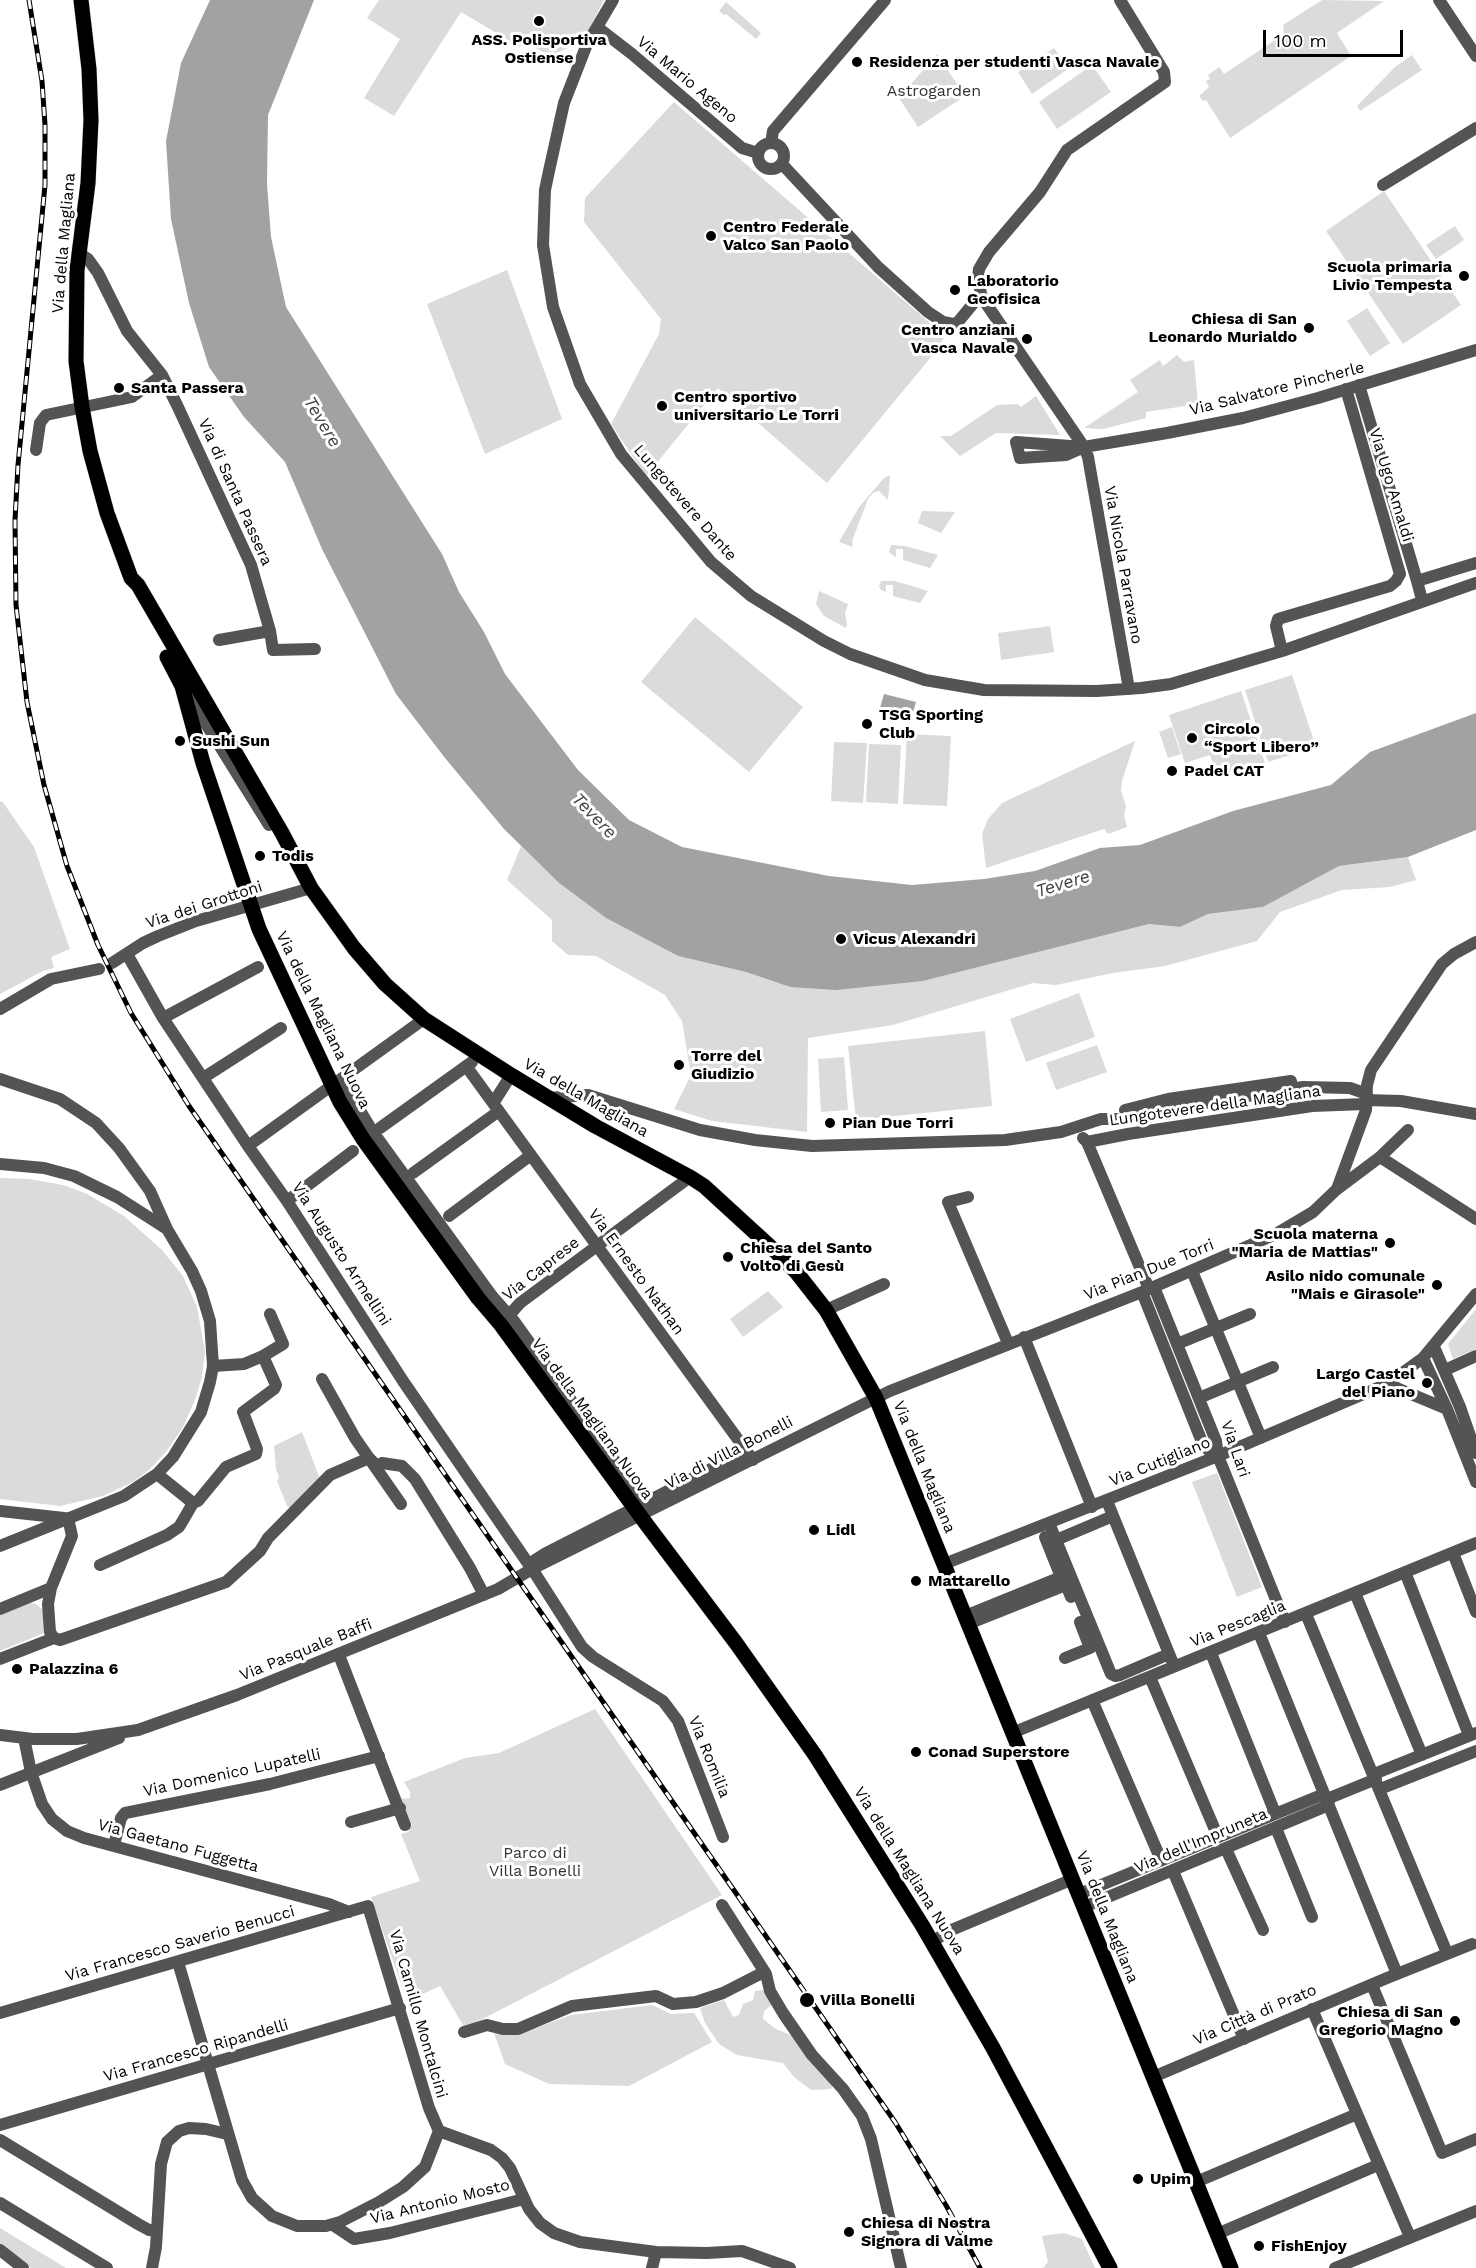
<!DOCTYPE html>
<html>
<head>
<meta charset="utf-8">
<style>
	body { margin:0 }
	#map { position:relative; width:1476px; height:2268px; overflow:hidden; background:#fff; font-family:"Work Sans",sans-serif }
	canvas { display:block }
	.scale { position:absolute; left:1263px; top:30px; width:140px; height:27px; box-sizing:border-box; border:3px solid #000; border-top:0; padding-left:8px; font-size:18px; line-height:21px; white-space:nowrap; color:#000; -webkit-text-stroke:4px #fff; paint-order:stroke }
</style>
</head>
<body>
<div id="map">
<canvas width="1476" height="2268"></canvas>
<div class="scale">100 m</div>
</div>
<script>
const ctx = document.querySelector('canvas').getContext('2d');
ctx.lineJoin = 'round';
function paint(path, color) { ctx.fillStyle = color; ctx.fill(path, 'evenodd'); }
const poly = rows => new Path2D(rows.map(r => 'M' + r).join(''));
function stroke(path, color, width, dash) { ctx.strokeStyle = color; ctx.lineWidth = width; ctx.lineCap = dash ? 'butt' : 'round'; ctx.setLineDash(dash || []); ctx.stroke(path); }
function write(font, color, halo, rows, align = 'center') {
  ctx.font = font + ' "Work Sans",sans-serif'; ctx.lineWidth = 6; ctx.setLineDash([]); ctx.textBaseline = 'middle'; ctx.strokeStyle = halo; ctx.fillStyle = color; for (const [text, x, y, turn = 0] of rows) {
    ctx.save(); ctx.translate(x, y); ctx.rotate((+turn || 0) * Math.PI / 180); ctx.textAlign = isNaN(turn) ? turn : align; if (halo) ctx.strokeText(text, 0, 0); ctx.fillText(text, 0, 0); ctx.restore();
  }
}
const green = poly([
	[379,0,604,0,587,33,578,37,576,44,555,54,547,54,523,41,520,47,461,12,394,116,364,98,400,39,367,18],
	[1322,0,1384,1,1337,33,1351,56,1230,138,1206,100,1203,101,1199,96,1209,87,1206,81,1210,79,1208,75,1219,67,1224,74,1284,34,1283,25],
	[726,2,761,33,756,39,726,14,724,15,719,11],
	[1054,48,1068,69,1032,94,1018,72],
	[937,54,965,96,918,127,899,98],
	[1412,55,1422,70,1360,111,1357,106,1395,67],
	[1092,65,1111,92,1057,129,1039,102],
	[674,102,930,323,929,328,944,338,927,362,827,483,718,388,646,476,611,424,659,334,661,319,584,222,585,198],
	[1384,191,1461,305,1403,344,1326,231],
	[1455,226,1464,240,1436,259,1426,245],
	[507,270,562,419,485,454,427,304],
	[1367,308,1390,343,1370,356,1347,321],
	[1177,355,1184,362,1194,360,1198,404,1146,412,1146,418,1103,429,1084,428,1138,392,1130,380,1160,360,1163,366],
	[1036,396,1060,435,996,433,960,456,940,436,951,436,997,405,1018,404,1021,407],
	[890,475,888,500,879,491,873,493,868,499,852,541,853,547,839,542,859,507,884,478],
	[922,511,955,512,941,533,918,523],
	[891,545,905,546,938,555,930,568,903,560,903,549,896,549,896,557,891,554,889,552],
	[881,581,895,581,928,591,920,603,893,596,893,585,886,585,886,592,881,590,879,587],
	[819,591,848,604,845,613,847,624,846,628,824,616,816,604],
	[695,617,803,707,749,772,641,682],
	[1050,626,1054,652,1001,660,998,633],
	[1292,675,1316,747,1268,762,1245,690],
	[1241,691,1265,763,1218,779,1210,755,1185,763,1169,715],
	[1172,727,1181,754,1168,758,1159,732],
	[907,734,951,736,947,806,903,804],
	[1135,741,1122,781,1121,791,1126,806,1124,815,1127,827,1108,834,1104,829,986,868,982,834,988,819,1002,803],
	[834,742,867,743,863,803,831,801],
	[869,744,901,745,898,804,866,802],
	[2,801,34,847,70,949,51,957,54,968,43,971,0,994,0,802],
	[521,846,559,883,606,918,678,956,746,972,790,987,923,981,1149,924,1180,927,1208,914,1263,907,1339,866,1408,857,1416,880,1390,887,1342,890,1280,912,1257,941,1165,966,1113,973,1056,985,1033,983,893,1025,808,1038,807,1132,712,1121,674,1109,691,1075,682,1021,665,995,596,956,568,955,552,941,552,920,507,880],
	[1079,993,1095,1037,1026,1062,1010,1019],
	[985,1031,992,1106,856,1120,848,1046],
	[1097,1045,1107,1072,1056,1090,1046,1063],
	[844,1057,848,1110,821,1112,818,1059],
	[0,1178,29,1179,63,1185,87,1194,124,1216,162,1250,183,1276,197,1307,205,1351,202,1377,195,1400,183,1427,166,1452,149,1470,133,1482,103,1496,60,1506,0,1499],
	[768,1291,783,1307,743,1337,730,1319],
	[1476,1309,1476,1349,1453,1359,1448,1344],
	[302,1432,320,1479,290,1508,287,1506,277,1481,279,1477,276,1469,274,1446],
	[1217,1473,1262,1587,1237,1597,1192,1482],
	[30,1603,36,1604,43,1610,47,1626,44,1633,0,1651,0,1614],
	[595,1709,722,1895,473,2024,463,2025,440,1986,407,2001,371,1897,420,1881,401,1834,408,1832,412,1825,401,1799,410,1798,410,1792,404,1782,465,1758,499,1753],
	[763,1990,773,2004,764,2011,763,2019,776,2029,793,2036,834,2082,831,2089,811,2090,794,2077,783,2063,737,2055,719,2044,705,2023,700,2008,724,2000,733,2017,739,2015,743,2004,753,2000,755,1991],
	[652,2005,671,2014,694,2013,712,2042,629,2086,549,2084,505,2064,494,2033,517,2035,571,2015],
	[0,2228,66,2268,31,2268,0,2245],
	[1064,2233,1082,2239,1095,2268,1043,2268,1048,2262,1042,2236]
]);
const water = poly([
	[210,0,314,0,268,115,267,184,271,237,286,307,442,554,459,592,484,632,505,674,578,770,629,820,682,847,829,876,912,885,984,879,1035,871,1100,848,1140,845,1233,811,1331,785,1370,752,1476,713,1476,830,1408,857,1339,866,1263,907,1208,914,1180,927,1149,924,923,981,836,990,790,987,746,972,678,956,606,918,559,883,504,829,445,758,396,694,322,549,285,462,244,417,209,367,189,303,171,219,166,141,181,63],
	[884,694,916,702,911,719,879,711]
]);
const minor = poly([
	[613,0,587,44,564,103,549,171,545,190,543,245,553,307,580,384,621,454,711,562,751,596,824,641,850,654,925,680,984,690,1097,691,1141,688,1171,684,1282,651,1476,583],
	[1120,0,1164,72,1165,82,1067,150,1040,192,989,252,979,269,978,277,981,294,983,299,1084,447,1088,457,1129,689],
	[1439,0,1476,56],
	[597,27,632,54,742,148,758,153],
	'758 156a13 13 0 1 1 26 0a13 13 0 1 1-26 0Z',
	[771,143,773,131,885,0],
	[782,164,878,267,928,312,943,322,953,324,958,322,981,294],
	[1383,185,1476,128],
	[79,253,88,259,98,273,127,331,162,375,177,405,251,565,270,631,273,650,315,649],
	[1359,385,1417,581],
	[1084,447,1066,455,1020,458,1016,442,1084,447,1167,433,1243,418,1318,398,1476,350],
	[36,450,40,423,46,415,132,397,162,375],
	[1422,600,1417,581,1476,563],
	[219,640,270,631],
	[1282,651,1276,626,1278,619,1390,586,1396,581,1400,574,1346,389],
	[188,695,269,825],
	[127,954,163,1018,248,1146,287,1201,403,1381,536,1575,582,1647,593,1657,663,1701,678,1721,723,1837],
	[112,963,143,943,158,936,196,921,311,888,307,882],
	[0,1009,51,979,99,969],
	[163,1018,258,967],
	[466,1066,753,1460],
	[203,1078,281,1028],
	[0,1079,60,1099,96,1123,119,1148,150,1191,167,1229],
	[341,1079,373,1132,492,1296,514,1321,645,1503,641,1516],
	[548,1098,588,1095,700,1130,755,1140,812,1146,1005,1140,1061,1132,1101,1119,1119,1119,1155,1111,1303,1087,1350,1088,1367,1094],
	[1366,1100,1401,1101,1476,1114],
	[494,1102,511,1075],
	[1125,1110,1168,1099,1291,1081],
	[380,1128,472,1062],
	[1083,1138,1087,1142,1149,1289],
	[1087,1142,1128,1134,1312,1106,1366,1104],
	[248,1146,424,1019],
	[1380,1157,1476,1219],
	[0,1164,44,1168,74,1176,117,1197,167,1229,192,1271,201,1291,210,1321,213,1366,210,1382,201,1412,173,1457,157,1474,124,1496,0,1546],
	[413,1173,499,1111],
	[1337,1189,1366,1110,1367,1085,1371,1070,1442,964,1454,954,1476,942],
	[968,1197,948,1202,1008,1343],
	[287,1201,353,1151],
	[449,1216,531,1155],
	[1192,1271,1261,1438],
	[1154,1287,1216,1441,1218,1456,1285,1622],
	[1142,1292,1204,1447,1218,1456],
	[826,1310,884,1284],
	[504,1321,520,1303,690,1177],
	[1024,1337,1092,1507],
	[1177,1344,1250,1314],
	[1434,1347,1460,1407,1476,1453],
	[1423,1358,1447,1409,1476,1482],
	[213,1366,244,1364,263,1356],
	[1445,1370,1476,1356],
	[322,1379,355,1438,401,1504],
	[1387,1384,1447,1409],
	[1199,1398,1273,1367],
	[382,1463,402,1466,415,1479,470,1568,484,1595],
	[1107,1501,1172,1661],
	[193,1503,198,1501,226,1467,256,1454,257,1449,243,1412,274,1389,276,1385,263,1356,283,1344,270,1314],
	[0,1511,64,1518],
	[68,1518,72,1536,51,1588,48,1604,50,1632,54,1638,60,1640,226,1582,260,1551,268,1538,330,1475,369,1458,375,1464],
	[1049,1523,1111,1674,1115,1676,1120,1675,1169,1654],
	[1056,1540,1113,1516],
	[1453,1553,1476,1612],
	[944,1564,1218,1456,1387,1384,1423,1358,1476,1294],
	[100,1565,167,1535,179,1527,185,1517,193,1503,157,1474],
	[532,1568,535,1560,546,1553,746,1451],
	[1405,1572,1469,1735],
	[1355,1593,1422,1755],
	[0,1609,51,1588],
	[1306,1614,1447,1953],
	[965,1616,1061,1577,1045,1537],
	[968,1624,1066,1585,1071,1597],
	[1259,1633,1397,1974],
	[1211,1653,1275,1813],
	[339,1655,405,1825],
	[1065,1658,1090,1648,1080,1622],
	[0,1659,54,1638],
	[1150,1677,1218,1837],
	[1092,1700,1161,1860],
	[1012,1733,1476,1543],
	[0,1735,33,1739,77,1739,138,1730,237,1695,498,1589,532,1569,890,1391,1142,1292,1276,1234,1313,1212,1336,1190,1380,1157,1408,1130],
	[24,1738,31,1772,42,1804,52,1819,67,1831,84,1838,329,1904,349,1912],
	[1374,1774,1476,1733],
	[0,1785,119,1738],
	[1380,1789,1476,1751],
	[1327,1799,1376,1779],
	[351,1822,400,1808],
	[1276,1828,1312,1917],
	[114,1845,121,1818,125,1813,270,1784,379,1756],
	[1226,1849,1263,1930],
	[1173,1871,1244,2039],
	[1079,1894,1324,1794],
	[722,1905,766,1974,770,1991,783,2013,812,2055,843,2089,862,2116,871,2139,901,2268],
	[1084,1907,1329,1805],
	[932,1942,949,1931,1073,1879],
	[178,1962,242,2180,252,2198,272,2216,297,2226,326,2226,340,2222,379,2202,403,2187,425,2167,439,2131],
	[1372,1985,1442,2153,1476,2139],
	[1312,2009,1410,2237],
	[0,2013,368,1906,429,2108,439,2131],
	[464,2032,487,2025,503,2029,518,2029,572,2006,656,1996,673,2004,696,2002,723,1993,762,1973,766,1974],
	[1153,2077,1387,1978,1472,1944],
	[0,2125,400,2008],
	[439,2131,491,2150,502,2158,510,2168,529,2209,540,2223,554,2233,580,2242,656,2252,707,2253,742,2251,790,2268],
	[0,2140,138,2224,149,2230,157,2231],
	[1196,2182,1357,2114],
	[0,2203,107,2268],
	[333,2225,354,2239,390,2233,524,2199],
	[1217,2234,1378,2165],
	[0,2250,23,2268],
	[152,2268,156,2247,161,2164,167,2142,179,2131,189,2128,206,2129,227,2134],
	[652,2268,656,2252],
	[1335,2268,1476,2211]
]);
const major = poly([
	[81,0,89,69,91,120,88,183,77,270,76,361,82,407,90,451,107,513,131,578,138,585,282,833,311,888,354,948,385,984,424,1019,511,1075,595,1126,690,1177,704,1186,775,1251,797,1273,826,1310,876,1398,1231,2268],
	[167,657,182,686,203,763,259,929,340,1102,363,1139,478,1298,501,1325,647,1525,736,1643,815,1755,922,1925,993,2048,1110,2268]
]);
const rail = poly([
	[29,0,42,81,45,125,45,185,18,465,15,520,16,605,27,702,44,785,67,866,98,945,131,1013,189,1106,895,2122,947,2207,980,2268]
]);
const markers = [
	[539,21,6,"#000"],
	[857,62,6,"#000"],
	[711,236,6,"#000"],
	[1464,276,6,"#000"],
	[955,290,6,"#000"],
	[1309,328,6,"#000"],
	[1027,339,6,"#000"],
	[119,388,6,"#000"],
	[662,406,6,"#000"],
	[867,724,6,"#000"],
	[1192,738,6,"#000"],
	[180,741,6,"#000"],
	[1172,771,6,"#000"],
	[260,856,6,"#000"],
	[841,939,6,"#000"],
	[679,1065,6,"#000"],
	[830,1123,6,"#000"],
	[1390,1243,6,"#000"],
	[728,1257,6,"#000"],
	[1437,1285,6,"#000"],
	[1427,1383,6,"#000"],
	[814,1530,6,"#000"],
	[916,1581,6,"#000"],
	[17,1669,6,"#000"],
	[916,1752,6,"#000"],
	[807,2000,8,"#000"],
	[1455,2021,6,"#000"],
	[1138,2179,6,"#000"],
	[849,2232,6,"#000"],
	[1259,2246,6,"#000"]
];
const poiNames = [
	["ASS. Polisportiva",539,40,"center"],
	["Ostiense",539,58,"center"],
	["Residenza per studenti Vasca Navale",869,62],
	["Centro Federale",723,227],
	["Valco San Paolo",723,245],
	["Scuola primaria",1452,267,"right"],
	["Livio Tempesta",1452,285,"right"],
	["Laboratorio",967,281],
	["Geofisica",967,299],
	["Chiesa di San",1297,319,"right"],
	["Leonardo Murialdo",1297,337,"right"],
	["Centro anziani",1015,330,"right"],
	["Vasca Navale",1015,348,"right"],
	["Santa Passera",131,388],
	["Centro sportivo",674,397],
	["universitario Le Torri",674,415],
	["TSG Sporting",879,715],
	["Club",879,733],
	["Circolo",1204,729],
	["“Sport Libero”",1204,747],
	["Sushi Sun",192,741],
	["Padel CAT",1184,771],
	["Todis",272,856],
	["Vicus Alexandri",853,939],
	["Torre del",691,1056],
	["Giudizio",691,1074],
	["Pian Due Torri",842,1123],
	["Scuola materna",1378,1234,"right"],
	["\"Maria de Mattias\"",1378,1252,"right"],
	["Chiesa del Santo",740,1248],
	["Volto di Gesù",740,1266],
	["Asilo nido comunale",1425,1276,"right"],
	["\"Mais e Girasole\"",1425,1294,"right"],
	["Largo Castel",1415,1374,"right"],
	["del Piano",1415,1392,"right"],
	["Lidl",826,1530],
	["Mattarello",928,1581],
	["Palazzina 6",29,1669],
	["Conad Superstore",928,1752],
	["Villa Bonelli",820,2000],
	["Chiesa di San",1443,2012,"right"],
	["Gregorio Magno",1443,2030,"right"],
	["Upim",1150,2179],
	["Chiesa di Nostra",861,2223],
	["Signora di Valme",861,2241],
	["FishEnjoy",1271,2246]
];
const streetNames = [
	["Via Mario Ageno",687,80,40],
	["Via della Magliana",64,243,-85],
	["Via Salvatore Pincherle",1277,389,-14],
	["Via Ugo Amaldi",1391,485,73],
	["Via di Santa Passera",235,492,66],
	["Lungotevere Dante",685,503,49],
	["Via Nicola Parravano",1123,565,80],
	["Via dei Grottoni",204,905,-18],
	["Via della Magliana Nuova",323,1020,64],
	["Via della Magliana",586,1098,30],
	["Lungotevere della Magliana",1215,1106,-8],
	["Via Augusto Armellini",341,1254,57],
	["Via Caprese",541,1269,-38],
	["Via Pian Due Torri",1149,1270,-22],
	["Via Ernesto Nathan",636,1272,54],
	["Via della Magliana Nuova",592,1419,54],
	["Via Lari",1235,1449,71],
	["Via di Villa Bonelli",729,1453,-27],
	["Via Cutigliano",1160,1462,-22],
	["Via della Magliana",924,1467,68],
	["Via Pescaglia",1238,1624,-22],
	["Via Pasquale Baffi",306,1650,-22],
	["Via Romilia",709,1757,68],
	["Via Domenico Lupatelli",232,1773,-12],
	["Via dell'Impruneta",1201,1841,-23],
	["Via Gaetano Fuggetta",178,1846,15],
	["Via della Magliana Nuova",909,1871,58],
	["Via della Magliana",1107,1917,68],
	["Via Francesco Saverio Benucci",180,1944,-16],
	["Via Camillo Montalcini",418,2014,74],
	["Via Città di Prato",1255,2015,-23],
	["Via Francesco Ripandelli",196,2051,-16],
	["Via Antonio Mosto",440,2202,-14]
];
const parkNames = [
	["Astrogarden",934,91],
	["Parco di",535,1853],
	["Villa Bonelli",535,1871]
];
const waterNames = [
	["Tevere",322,422,59],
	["Tevere",594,816,46],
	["Tevere",1063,884,-17]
];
paint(green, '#dbdbdb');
paint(water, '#a2a2a2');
stroke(major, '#dbdbdb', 16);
stroke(minor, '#545454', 12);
stroke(major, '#000', 15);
stroke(rail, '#000', 5);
stroke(rail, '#fff', 3, [9]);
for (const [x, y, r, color] of markers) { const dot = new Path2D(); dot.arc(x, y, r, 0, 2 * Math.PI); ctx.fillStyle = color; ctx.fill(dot); stroke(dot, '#fff', 2); }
write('bold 16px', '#000', '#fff', poiNames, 'left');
write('16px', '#000', '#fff', streetNames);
write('16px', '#323232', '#fff', parkNames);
write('italic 18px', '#434343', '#fff', waterNames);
</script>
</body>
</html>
